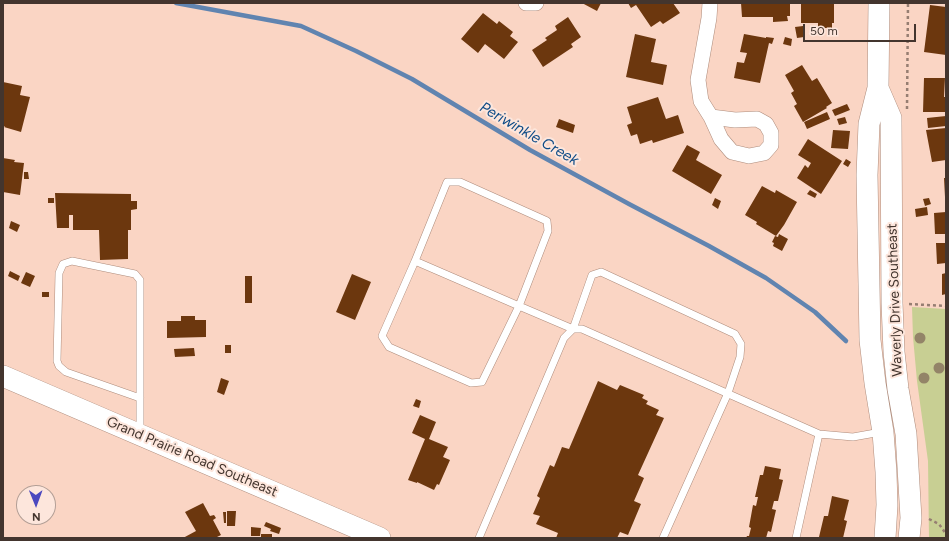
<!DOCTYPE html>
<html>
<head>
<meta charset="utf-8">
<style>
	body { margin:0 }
	#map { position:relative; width:949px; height:541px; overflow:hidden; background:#fad5c4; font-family:Figtree,sans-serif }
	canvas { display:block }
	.frame { position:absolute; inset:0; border:4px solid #43352e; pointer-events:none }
	.north { position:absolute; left:16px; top:485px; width:40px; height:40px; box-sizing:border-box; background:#fde6dc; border:1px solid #b39f96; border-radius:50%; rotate:179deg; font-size:11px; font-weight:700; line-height:16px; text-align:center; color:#43352e }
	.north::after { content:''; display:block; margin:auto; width:14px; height:18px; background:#4c48bf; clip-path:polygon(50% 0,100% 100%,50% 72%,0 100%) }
	.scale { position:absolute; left:803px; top:24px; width:113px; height:18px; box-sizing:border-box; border:2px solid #43352e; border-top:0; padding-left:5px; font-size:12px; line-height:14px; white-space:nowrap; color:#43352e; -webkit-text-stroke:3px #fde6dc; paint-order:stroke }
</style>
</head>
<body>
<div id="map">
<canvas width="949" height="541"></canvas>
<div class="frame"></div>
<div class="north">N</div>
<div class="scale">50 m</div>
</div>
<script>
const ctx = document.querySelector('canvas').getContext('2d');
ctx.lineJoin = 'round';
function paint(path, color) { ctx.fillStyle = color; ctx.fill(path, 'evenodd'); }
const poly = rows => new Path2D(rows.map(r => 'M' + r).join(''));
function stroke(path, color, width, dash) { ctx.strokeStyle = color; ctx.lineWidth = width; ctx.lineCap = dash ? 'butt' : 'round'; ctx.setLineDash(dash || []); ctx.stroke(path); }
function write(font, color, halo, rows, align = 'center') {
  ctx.font = font + ' Figtree,sans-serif'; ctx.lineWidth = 4; ctx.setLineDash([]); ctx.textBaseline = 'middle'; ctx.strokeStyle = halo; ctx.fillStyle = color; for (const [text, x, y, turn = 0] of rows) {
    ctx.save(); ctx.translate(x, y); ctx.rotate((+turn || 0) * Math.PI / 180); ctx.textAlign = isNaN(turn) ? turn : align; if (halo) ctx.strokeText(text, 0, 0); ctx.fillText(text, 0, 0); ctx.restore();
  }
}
const green = poly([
	[912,307,946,309,946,538,929,538,928,461,917,381,913,337]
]);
const stream = poly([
	[176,3,301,26,356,51,412,79,530,150,629,204,709,246,766,278,815,312,846,341]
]);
const building = poly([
	[582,3,601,3,597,11],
	[628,3,673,3,680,13,663,24,660,21,651,27,636,5,631,8],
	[741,3,790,3,790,16,787,16,788,21,773,22,773,17,742,17],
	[801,3,834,3,834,23,832,23,832,28,818,28,818,23,801,23],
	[930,5,946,7,946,55,924,52],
	[483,13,497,24,499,21,513,32,510,36,518,42,504,59,485,44,478,53,461,39],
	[568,17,581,37,571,44,573,47,543,67,532,50,547,40,545,38,557,30,555,26],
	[803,26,804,37,797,38,795,27],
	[635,34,656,39,651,62,667,65,663,85,626,77],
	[744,34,766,38,766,37,774,38,772,44,769,43,760,83,734,78,737,62,744,63,747,53,740,52],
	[785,37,792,39,791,46,783,44],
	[802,65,812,81,817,78,832,103,826,107,827,108,803,122,794,106,797,104,791,93,794,91,785,75],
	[924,78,945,78,944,97,946,97,946,112,923,112],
	[3,82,22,86,20,95,30,97,21,132,4,127,5,126,3,126],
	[658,97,666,119,678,115,684,133,653,143,652,140,640,144,637,134,631,136,627,125,632,123,627,107],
	[847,104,850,110,835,116,832,110],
	[827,112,830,119,807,129,804,122],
	[946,116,946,126,928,128,927,118],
	[845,117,847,123,839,125,837,119],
	[559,119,575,125,573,133,556,127],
	[946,128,946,160,932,162,926,130],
	[833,130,850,131,848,149,831,148],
	[808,139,842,161,821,194,797,178,805,165,808,168,811,163,798,155],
	[687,145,700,152,696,160,722,175,711,194,672,171],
	[3,158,15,160,14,162,24,163,20,195,3,192],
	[846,159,851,162,848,167,843,164],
	[24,172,28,172,29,179,24,179],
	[944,178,946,178,946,196,945,197],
	[762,186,775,193,776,190,797,202,784,225,776,236,756,224,757,222,745,215],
	[810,190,817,194,815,198,807,194],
	[55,193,131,194,131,201,137,201,137,209,131,210,131,230,128,230,128,259,100,260,99,230,73,230,73,215,69,215,69,228,57,228],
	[48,198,54,198,54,203,48,203],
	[715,198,721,201,718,209,712,205],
	[929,198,931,204,925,206,923,199],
	[927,207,928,215,916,217,915,209],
	[946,212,946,234,935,234,934,213],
	[11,221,20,225,17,232,9,228],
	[779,234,788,239,782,251,773,246,774,243,772,242,775,236,778,237],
	[936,243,946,243,946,263,937,264],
	[10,271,20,276,18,281,8,276],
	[26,272,35,276,30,287,21,283],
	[946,273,946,294,942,295,942,274],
	[352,274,371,282,355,320,336,312],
	[245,276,252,276,252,303,245,303],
	[42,292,49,292,49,297,42,297],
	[181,316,195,316,195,320,206,320,206,337,167,338,167,321,181,321],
	[225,345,231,345,231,353,225,353],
	[194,348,195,356,175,357,174,349],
	[221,378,229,381,224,395,217,392],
	[598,381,617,390,620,385,644,395,642,398,648,401,646,404,659,410,656,415,664,418,638,475,644,478,634,501,641,504,628,535,620,532,617,538,556,538,558,533,536,524,540,516,533,514,540,498,537,496,550,465,554,467,562,447,569,449],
	[416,399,421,401,419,408,413,406],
	[420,415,436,422,429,439,448,447,443,457,450,460,439,485,437,484,434,490,417,482,417,483,408,480,425,439,412,433],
	[765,466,781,469,779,479,783,480,778,501,774,501,772,509,776,510,771,532,768,531,766,538,746,538,747,536,749,536,751,528,749,527,753,505,756,506,758,497,755,497,760,475,763,475],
	[832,496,849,500,844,520,847,521,843,538,819,537,824,516,828,516],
	[203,503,210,516,214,515,216,518,213,520,221,535,215,538,183,538,196,531,185,512],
	[227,511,236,511,235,526,227,526],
	[223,512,226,512,226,523,224,523],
	[266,522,281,528,279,534,270,531,271,529,264,526],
	[251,527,261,528,260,536,251,536],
	[261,534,272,534,272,538,261,538]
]);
const path = poly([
	[907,109,908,3],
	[909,304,946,306],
	[929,519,939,524,946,534]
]);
const lane = poly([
	[415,261,447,182,460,182,547,221,548,231,519,306,482,382,471,383,389,347,382,336,415,261,519,306,573,329,592,275,601,272,735,334,741,344,740,357,728,393,663,538],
	[140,433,140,280,135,274,72,261,63,264,59,273,57,361,59,366,66,372,140,398],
	[479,538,564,338,573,329,582,329,819,434,853,437,881,432],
	[796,538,819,434]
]);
const street = poly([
	[526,3,536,3],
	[710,3,709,18,698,80,701,101,711,117,721,139,732,152,749,156,764,153,771,145,771,133,766,124,757,119,735,120,711,117]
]);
const secondary = poly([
	[879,3,878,88,869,124,867,175,870,340,875,383,883,432,886,472,887,505,885,538],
	[878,88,891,118,892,303,894,352,898,389,906,434,911,518,909,538],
	[3,376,380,538]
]);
const trees = [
	[920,338],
	[939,368],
	[924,378]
];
const streetNames = [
	["Waverly Drive Southeast",895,300,-92],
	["Grand Prairie Road Southeast",192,457,23]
];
const waterNames = [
	["Periwinkle Creek",529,134,30]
];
paint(green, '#c8cf93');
stroke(stream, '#6084b0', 4.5);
paint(building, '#6c370e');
stroke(lane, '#ae8c7c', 8);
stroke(street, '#ae8c7c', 16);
stroke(secondary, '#ae8c7c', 22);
stroke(path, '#967e72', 2.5, [3, 3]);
stroke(lane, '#fff', 7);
stroke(street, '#fff', 15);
stroke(secondary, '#fff', 21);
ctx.fillStyle = '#938468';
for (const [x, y] of trees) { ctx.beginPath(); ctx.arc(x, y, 5.5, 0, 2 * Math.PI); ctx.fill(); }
write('14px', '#43352e', '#fde6dc', streetNames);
write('italic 15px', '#0e4b86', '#fde6dc', waterNames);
</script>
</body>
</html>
